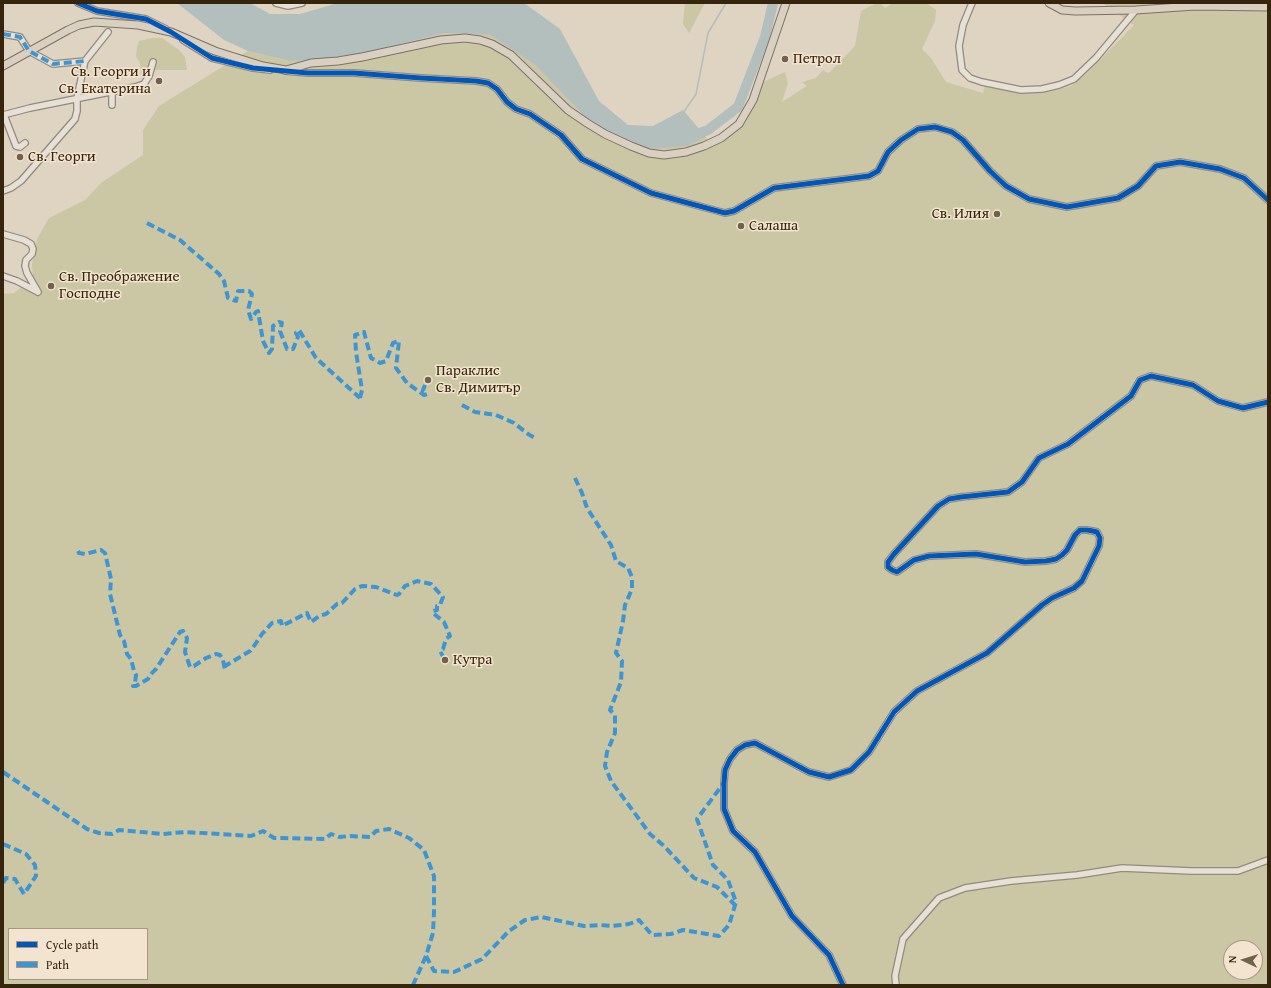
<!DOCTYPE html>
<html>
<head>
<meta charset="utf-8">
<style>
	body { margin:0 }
	#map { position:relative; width:1271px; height:988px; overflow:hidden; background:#dfd3c2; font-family:"Gentium Book Plus",serif }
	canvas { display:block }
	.frame { position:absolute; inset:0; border:4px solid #37240d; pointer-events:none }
	.legend { position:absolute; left:8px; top:928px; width:140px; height:52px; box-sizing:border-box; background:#f3e4cf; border:1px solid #a89781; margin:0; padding:5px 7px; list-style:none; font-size:12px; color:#37240d }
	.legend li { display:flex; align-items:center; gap:8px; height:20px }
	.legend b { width:20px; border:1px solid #a89781 }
	.north { position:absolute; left:1223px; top:940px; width:40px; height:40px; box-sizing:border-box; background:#f3e4cf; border:1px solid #a89781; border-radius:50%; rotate:274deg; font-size:11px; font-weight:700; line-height:16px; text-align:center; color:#37240d }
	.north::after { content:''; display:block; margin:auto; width:14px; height:18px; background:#72614c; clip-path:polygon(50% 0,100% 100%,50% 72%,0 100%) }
</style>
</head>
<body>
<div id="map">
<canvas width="1271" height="988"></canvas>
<div class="frame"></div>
<ul class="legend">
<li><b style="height:5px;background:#0057b8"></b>Cycle path</li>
<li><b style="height:5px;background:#3e95d2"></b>Path</li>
</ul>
<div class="north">N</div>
</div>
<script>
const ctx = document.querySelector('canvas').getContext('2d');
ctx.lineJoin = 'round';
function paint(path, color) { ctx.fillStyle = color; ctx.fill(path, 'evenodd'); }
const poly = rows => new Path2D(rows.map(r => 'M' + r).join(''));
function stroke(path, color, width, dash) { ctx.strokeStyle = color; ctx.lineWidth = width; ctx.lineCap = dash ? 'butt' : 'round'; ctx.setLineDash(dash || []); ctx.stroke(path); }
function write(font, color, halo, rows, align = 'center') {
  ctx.font = font + ' "Gentium Book Plus",serif'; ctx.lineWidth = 3; ctx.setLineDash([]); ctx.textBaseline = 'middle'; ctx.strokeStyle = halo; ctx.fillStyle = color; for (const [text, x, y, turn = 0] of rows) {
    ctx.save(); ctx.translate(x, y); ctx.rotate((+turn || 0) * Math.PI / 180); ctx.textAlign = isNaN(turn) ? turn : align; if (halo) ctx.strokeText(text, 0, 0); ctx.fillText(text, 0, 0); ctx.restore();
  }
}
const green = poly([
	[685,3,705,3,689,33,683,24],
	[877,3,880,3,885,8,893,3,926,3,936,10,935,21,922,49,931,58,946,82,983,93,985,84,1021,91,1037,93,1053,91,1071,86,1088,72,1134,25,1102,3,1268,3,1268,985,3,985,3,294,14,293,33,278,32,264,37,239,49,218,85,200,101,183,143,155,143,130,159,106,248,51,290,61,339,59,445,33,490,35,535,65,587,119,687,146,706,137,710,147,730,134,761,83,785,72,788,83,782,102,807,86,802,82,816,78,823,70,828,73,830,72,855,46,861,11],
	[9,929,147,929,147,979,9,979],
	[1231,948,1255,948,1255,972,1231,972],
	[152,38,162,38,179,50,185,57,187,70,155,70,145,79,142,79,140,63,136,56,137,48,139,41]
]);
const water = poly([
	[177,3,250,3,270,14,300,14,338,3,524,3,560,29,599,101,628,125,653,126,683,110,706,137,687,146,646,149,621,140,587,119,535,65,490,35,445,33,339,59,290,61,248,51,224,40]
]);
const stream = poly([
	[683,113,696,94,708,33,726,3]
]);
const river = poly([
	[689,137,708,130,738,107,765,37,773,3]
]);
const minor = poly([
	[78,3,97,11,146,19,166,29],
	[276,3,288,6,302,3],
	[972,3,963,25,959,46,962,70,970,78,982,82,1021,90,1042,89,1059,85,1074,79,1096,58,1136,10],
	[3,34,20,37,29,51,53,64,85,61],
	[183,40,212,58,253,68,270,70],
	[285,71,308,73,354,73,421,78,476,81,488,83,497,89,507,102,516,109,530,114,561,135,582,159,651,193,725,213,734,211,774,188,869,176,878,171,888,152,901,140,918,129,935,127,952,132,963,140,990,171,1006,186,1029,199,1067,207,1118,198,1138,186,1156,166,1180,162,1220,169,1244,178,1268,200],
	[112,105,112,91],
	[3,115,30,108,135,87,144,84,149,76,153,62],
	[4,115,16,146,20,147,25,143],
	[3,191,11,188,21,181,75,119,77,111,77,98,85,61,108,32],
	[3,234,24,240,31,244,33,249,32,254,26,260,25,266,27,273,38,292],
	[3,276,17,281,38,292],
	[843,985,829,955,792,916,755,852,733,831,724,809,724,783,725,770,730,759,737,750,745,745,755,743,809,772,829,777,851,770,869,752,894,712,917,691,987,653,1042,605,1052,598,1074,588,1082,581,1099,546,1100,538,1097,532,1093,531,1087,530,1080,530,1075,535,1067,550,1062,555,1056,559,1046,561,1025,562,976,554,929,556,914,560,897,572,892,570,888,567,888,562,894,554,938,506,949,499,961,497,1008,492,1022,482,1039,458,1068,444,1131,396,1140,380,1151,376,1193,385,1218,401,1243,408,1268,402],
	[896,985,895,976,903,939,939,898,965,888,1011,881,1077,875,1122,868,1191,871,1238,871,1268,860]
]);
const major = poly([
	[1049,3,1062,10,1075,11,1136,10,1195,6,1268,7],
	[3,66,68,30,79,25,94,22,138,25,171,32,215,51,263,66,286,70,311,63,338,61,362,57,441,40,465,38,480,40,492,44,511,55,568,110,587,123,605,134,631,146,649,153,664,155,686,152,704,146,721,138,739,124,753,100,786,3]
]);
const quiet = poly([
	[3,34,20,37,29,51,53,64,85,61],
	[147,223,180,240,219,274,224,281,228,298,236,301,238,291,249,291,252,294,248,310,251,319,256,312,258,311,263,341,269,353,272,349,273,326,279,322,282,323,280,331,287,349,293,349,298,337,296,333,299,330,316,358,360,398],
	[360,398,362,390,356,352,355,335,364,332,371,358,380,363,386,361,393,343,399,341,396,368,407,383,424,395,427,394,423,390,425,385],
	[462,405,475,412,496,415,514,423,528,434,535,438],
	[575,478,582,493,587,508,611,545,616,561,628,568,632,577,632,589,625,605,623,621,616,653,622,661,621,682,610,710,615,715,615,733,607,752,605,766,611,781,650,834,664,846,694,878,717,887,735,905],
	[78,551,79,553,85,554,101,550,105,553,111,579,110,594,120,635,124,641,127,654,131,659,134,671,136,675,135,683,133,686,136,686,148,679,151,674,156,669,180,632,183,631,187,638,185,652,190,667,194,666,206,658,216,654,220,655,223,660,225,670,225,666,250,651,254,646,262,634,272,623,281,621,282,626,307,613,311,622,319,616,326,614,337,604,342,603,355,589,362,586,376,587,397,595,399,594,405,586,417,581,431,584,443,597,440,605,437,606,437,610,433,611,433,613,444,622,450,636,446,639,443,649,440,651,445,660],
	[3,772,72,819,87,829,99,833,112,834,119,830,163,834,185,832,251,836,263,831,274,838,325,839,331,834,339,837,350,836,370,837,376,831,389,829,409,838,424,850,434,876,434,912,433,933,426,956,413,985],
	[3,844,26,854,35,865,36,876,24,894,15,879,6,878,3,883],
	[426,956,434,971,454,972,482,959,509,931,525,920,541,917,584,926,600,925,612,926,629,924,639,920,652,935,671,934,683,930,719,936,729,925,736,902,728,880,713,865,697,819,723,784]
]);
const cycleway = poly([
	[78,3,97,11,146,19,171,32,212,58,253,68,308,73,354,73,421,78,476,81,488,83,497,89,507,102,516,109,530,114,561,135,582,159,651,193,725,213,734,211,774,188,869,176,878,171,888,152,901,140,918,129,935,127,952,132,963,140,990,171,1006,186,1029,199,1067,207,1118,198,1138,186,1156,166,1180,162,1220,169,1244,178,1268,200],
	[843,985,829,955,792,916,755,852,733,831,724,809,724,783,725,770,730,759,737,750,745,745,755,743,809,772,829,777,851,770,869,752,894,712,917,691,987,653,1042,605,1052,598,1074,588,1082,581,1099,546,1100,538,1097,532,1093,531,1087,530,1080,530,1075,535,1067,550,1062,555,1056,559,1046,561,1025,562,976,554,929,556,914,560,897,572,892,570,888,567,888,562,894,554,938,506,949,499,961,497,1008,492,1022,482,1039,458,1068,444,1131,396,1140,380,1151,376,1193,385,1218,401,1243,408,1268,402]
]);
const markers = [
	[785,59,4,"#72614c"],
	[159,81,4,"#72614c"],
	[20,157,4,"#72614c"],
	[997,214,4,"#72614c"],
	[741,226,4,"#72614c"],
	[51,286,4,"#72614c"],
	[428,380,4,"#72614c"],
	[445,660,4,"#72614c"]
];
const poiNames = [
	["Петрол",793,59],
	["Св. Георги и",151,72,"right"],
	["Св. Екатерина",151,89,"right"],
	["Св. Георги",28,157],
	["Св. Илия",989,214,"right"],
	["Салаша",749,226],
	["Св. Преображение",59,277],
	["Господне",59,294],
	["Параклис",436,371],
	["Св. Димитър",436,388],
	["Кутра",453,660]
];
paint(green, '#cbc7a4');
paint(water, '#b2bfbc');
stroke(stream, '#b2bfbc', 1.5);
stroke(river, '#b2bfbc', 10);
stroke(minor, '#938a7e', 8);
stroke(major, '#7b7266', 9);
stroke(minor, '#e6e0d7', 5.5);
stroke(major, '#dad0c2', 7);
stroke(quiet, '#3e95d2', 4, [8, 4]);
stroke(cycleway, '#0057b8', 5);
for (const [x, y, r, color] of markers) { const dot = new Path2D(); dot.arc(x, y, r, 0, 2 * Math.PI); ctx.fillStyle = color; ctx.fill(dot); stroke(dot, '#f3e4cf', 1.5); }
write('15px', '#37240d', '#f3e4cf', poiNames, 'left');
</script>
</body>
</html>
